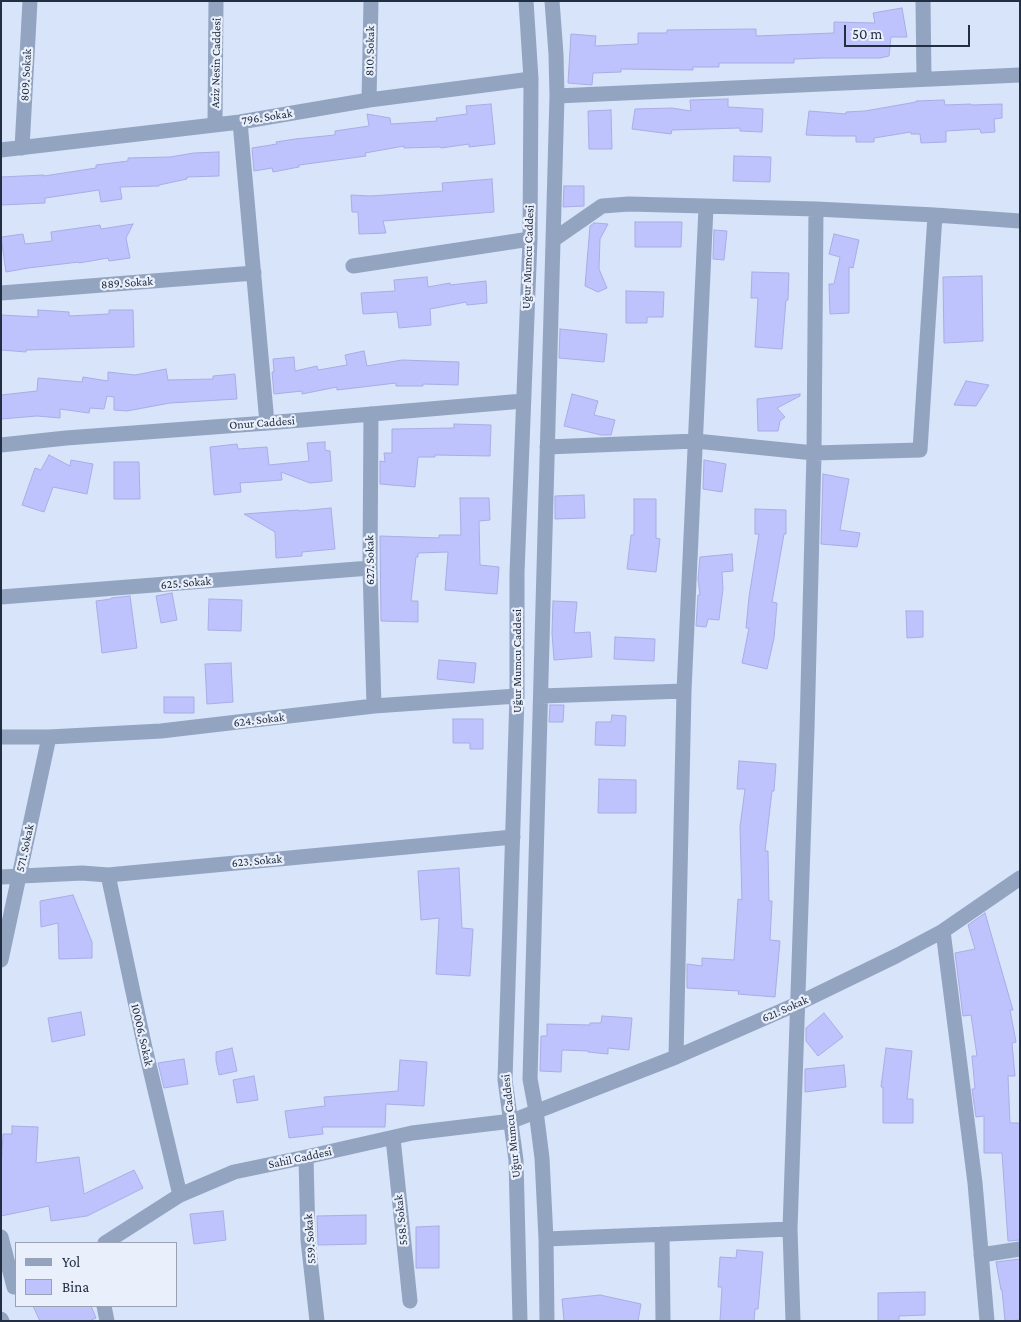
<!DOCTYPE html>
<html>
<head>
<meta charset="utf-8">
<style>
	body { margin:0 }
	#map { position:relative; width:1021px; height:1322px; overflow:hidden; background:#d7e4f9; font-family:"Crimson Pro",serif }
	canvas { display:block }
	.frame { position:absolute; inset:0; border:2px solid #222e42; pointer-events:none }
	.legend { position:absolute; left:15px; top:1242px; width:162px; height:65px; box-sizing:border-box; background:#eaf0fb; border:1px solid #9aa2b1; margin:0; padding:6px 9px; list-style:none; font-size:15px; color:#222e42 }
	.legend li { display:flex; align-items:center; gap:10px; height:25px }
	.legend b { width:25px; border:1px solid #9aa2b1 }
	.scale { position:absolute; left:844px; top:25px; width:126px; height:22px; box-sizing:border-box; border:2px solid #222e42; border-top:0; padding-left:6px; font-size:15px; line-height:18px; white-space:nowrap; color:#222e42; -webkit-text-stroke:4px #eaf0fb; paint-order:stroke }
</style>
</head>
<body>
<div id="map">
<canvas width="1021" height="1322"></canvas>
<div class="frame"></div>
<ul class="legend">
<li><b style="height:6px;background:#93a4c1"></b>Yol</li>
<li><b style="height:14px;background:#bec3fe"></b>Bina</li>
</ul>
<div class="scale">50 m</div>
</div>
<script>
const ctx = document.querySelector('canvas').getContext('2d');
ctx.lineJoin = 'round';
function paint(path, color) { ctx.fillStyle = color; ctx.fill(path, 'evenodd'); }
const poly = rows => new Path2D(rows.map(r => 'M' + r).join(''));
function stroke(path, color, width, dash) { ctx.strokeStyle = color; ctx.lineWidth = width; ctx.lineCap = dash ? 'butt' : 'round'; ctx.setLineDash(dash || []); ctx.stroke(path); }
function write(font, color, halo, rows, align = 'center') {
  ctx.font = font + ' "Crimson Pro",serif'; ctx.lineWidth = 4.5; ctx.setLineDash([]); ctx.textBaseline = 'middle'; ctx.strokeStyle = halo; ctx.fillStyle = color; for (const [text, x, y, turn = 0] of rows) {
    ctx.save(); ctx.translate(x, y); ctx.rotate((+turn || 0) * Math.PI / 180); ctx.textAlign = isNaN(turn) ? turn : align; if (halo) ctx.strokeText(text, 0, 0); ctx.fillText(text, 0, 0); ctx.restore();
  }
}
const building = poly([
	[902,8,907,37,891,37,889,56,880,58,823,58,794,59,794,63,719,63,719,67,693,67,693,70,621,69,621,72,593,73,592,85,568,83,571,34,596,36,595,46,638,44,638,33,667,33,667,30,756,29,756,36,834,33,834,22,875,23,873,13,902,8],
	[728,99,728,107,763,109,762,132,740,131,740,128,672,130,671,134,632,129,635,109,672,108,691,111,690,100,728,99],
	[944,100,945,105,971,104,971,105,1002,104,1002,118,994,119,995,132,981,133,980,129,946,131,946,142,921,143,920,134,911,134,911,132,874,138,874,142,856,142,856,136,834,136,806,135,809,111,846,114,846,112,865,111,916,102,916,101,944,100],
	[491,104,495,144,469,147,469,144,441,148,440,147,404,148,404,146,365,153,366,156,299,165,299,167,273,172,272,168,254,171,252,148,277,144,276,142,295,139,335,135,335,131,369,126,367,114,390,118,391,124,437,121,436,118,467,114,466,106,491,104],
	[611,110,612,149,589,149,588,111,611,110],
	[219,152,219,176,187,177,187,179,159,185,159,186,120,187,122,199,101,202,99,190,45,198,45,203,1,205,1,177,44,175,44,176,96,168,96,165,128,161,128,158,170,157,194,153,219,152],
	[734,156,771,157,770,182,733,181,734,156],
	[492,179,494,212,383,221,386,233,359,234,358,212,352,212,351,195,371,196,443,191,442,183,492,179],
	[564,186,584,186,584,206,563,207,564,186],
	[635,222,682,222,681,247,635,247,635,222],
	[594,223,608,224,600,239,599,269,607,288,598,292,585,286,590,226,594,223],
	[133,224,126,238,130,258,109,261,108,258,79,263,79,262,28,268,6,272,1,237,23,234,25,244,52,241,51,232,100,225,101,229,133,224],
	[714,230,727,231,724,260,713,259,714,230],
	[834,234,859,240,853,268,849,267,849,313,830,314,829,284,834,284,840,257,829,254,834,234],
	[752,272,789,273,788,300,786,300,782,349,755,347,758,298,751,298,752,272],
	[982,276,983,341,944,343,943,277,982,276],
	[427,277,428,287,450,283,450,285,486,281,487,303,467,305,466,302,430,309,431,325,399,328,397,312,363,314,361,293,395,291,394,280,427,277],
	[626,291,664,292,663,317,647,317,647,323,626,323,626,291],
	[38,310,69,312,69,316,109,314,109,310,133,310,134,347,26,350,26,352,1,350,1,315,38,317,38,310],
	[560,329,607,334,604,362,559,358,560,329],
	[364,351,367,366,402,360,459,362,458,385,423,384,423,386,396,386,396,383,337,390,337,387,302,394,302,391,274,394,272,372,274,372,273,359,294,357,295,371,317,366,318,370,347,365,345,355,364,351],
	[166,369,168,380,213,379,213,376,235,374,237,399,170,403,127,411,114,410,114,397,107,396,104,409,90,408,89,413,60,409,60,418,37,416,1,419,1,395,37,391,38,378,82,382,83,377,108,381,108,372,135,375,166,369],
	[966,381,989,385,976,406,954,405,966,381],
	[572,394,598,401,594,415,615,420,611,435,601,435,564,426,572,394],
	[800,394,800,396,777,408,785,417,780,421,778,431,758,431,757,399,800,394],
	[454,424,491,425,490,456,435,455,435,457,418,457,415,487,380,484,380,461,385,462,384,453,392,453,392,429,454,428,454,424],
	[325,442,325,450,330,451,332,481,310,483,281,472,282,480,240,483,241,492,214,495,210,447,237,444,238,449,267,447,269,465,309,461,307,443,325,442],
	[49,455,70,466,71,460,93,464,87,494,53,487,44,512,22,505,35,468,41,470,49,455],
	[704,460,726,464,722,492,703,489,704,460],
	[114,462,139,462,140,499,114,499,114,462],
	[823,474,849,479,840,530,860,533,857,547,821,544,823,474],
	[584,495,585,518,555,519,555,496,584,495],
	[460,498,489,498,490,520,479,521,480,565,499,567,497,594,445,590,448,552,418,553,418,557,416,557,411,601,418,601,418,622,381,621,380,536,439,538,439,535,461,535,460,498],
	[634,499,656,499,656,538,660,539,656,572,627,569,631,535,634,535,634,499],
	[331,508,335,549,302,552,302,556,276,558,275,532,244,514,299,510,299,511,331,508],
	[755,509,786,510,786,534,784,534,772,602,777,603,774,638,767,669,742,663,749,628,746,628,749,597,759,534,755,534,755,509],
	[732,554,733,571,722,572,723,589,719,620,708,619,706,627,696,626,698,595,700,595,698,579,700,557,732,554],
	[172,593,177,620,161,623,156,596,172,593],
	[130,596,137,648,102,653,96,601,111,599,111,598,130,596],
	[209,599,242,600,241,631,208,630,209,599],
	[553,601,577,602,574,633,590,632,592,657,554,660,552,633,553,601],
	[906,611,923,611,923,637,907,638,906,611],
	[615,637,655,639,654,661,614,659,615,637],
	[439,660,476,663,474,683,437,679,439,660],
	[231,663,233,702,207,704,205,664,231,663],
	[164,697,194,697,194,713,164,713,164,697],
	[550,705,564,705,563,722,549,722,550,705],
	[612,715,626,716,625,746,595,745,596,722,611,722,612,715],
	[453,719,483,719,483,749,470,749,470,743,453,743,453,719],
	[739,761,776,764,774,791,772,791,765,851,768,851,769,901,772,901,770,940,780,941,775,997,738,994,739,991,687,988,687,964,702,966,702,958,734,960,738,899,742,900,740,827,745,789,737,789,739,761],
	[599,779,636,780,636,813,598,813,599,779],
	[459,868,462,928,473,929,470,976,436,974,439,918,421,920,418,871,459,868],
	[73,895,92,942,92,958,59,959,58,923,41,927,40,901,73,895],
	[985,913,1013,1010,1010,1010,1016,1042,1012,1043,1015,1076,1008,1076,1010,1123,1020,1123,1020,1240,1008,1241,1002,1153,984,1153,984,1116,976,1117,972,1089,975,1089,972,1056,977,1056,971,1015,963,1016,955,953,975,949,968,925,985,913],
	[81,1012,85,1035,52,1042,48,1018,81,1012],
	[824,1013,843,1037,818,1056,806,1041,806,1028,824,1013],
	[602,1016,632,1018,629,1050,608,1048,608,1054,588,1052,588,1051,562,1050,561,1072,540,1071,541,1036,547,1036,547,1024,590,1025,590,1023,601,1023,602,1016],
	[232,1048,237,1071,219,1075,216,1061,216,1052,232,1048],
	[886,1048,912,1051,907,1099,913,1099,913,1123,883,1123,883,1087,881,1087,886,1048],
	[184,1059,188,1084,164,1088,158,1063,184,1059],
	[400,1060,427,1062,424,1106,386,1104,385,1127,322,1127,323,1134,289,1138,285,1111,325,1106,324,1097,398,1091,400,1060],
	[844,1065,846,1087,805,1092,805,1069,844,1065],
	[254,1076,258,1100,237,1103,233,1080,254,1076],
	[12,1126,38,1127,36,1163,79,1157,84,1194,134,1170,143,1188,87,1216,51,1221,49,1206,1,1216,1,1170,3,1134,12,1134,12,1126],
	[223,1211,226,1240,194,1244,190,1214,223,1211],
	[366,1215,366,1244,318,1245,317,1216,366,1215],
	[439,1226,439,1268,416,1268,416,1227,439,1226],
	[737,1250,763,1252,758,1309,755,1309,754,1321,720,1321,722,1287,718,1287,720,1257,736,1258,737,1250],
	[1020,1259,1020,1320,1005,1321,1002,1290,1001,1290,996,1262,1020,1259],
	[925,1292,925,1315,899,1316,899,1321,878,1321,878,1293,925,1292],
	[600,1295,641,1304,638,1321,564,1321,562,1299,600,1295],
	[33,1306,91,1306,96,1318,89,1321,40,1321,33,1306]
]);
const minor = poly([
	[923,1,924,79],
	[557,96,1020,75],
	[369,100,371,1],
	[240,122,267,423],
	[215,124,216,1],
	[22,148,30,1],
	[1,150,240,122,369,100,531,79],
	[553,240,602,206,629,204,816,209,935,215,1020,221],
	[353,266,530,239],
	[1,293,254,273],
	[371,414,370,568,374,706],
	[1,445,66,438,267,423,523,401],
	[547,447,696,441,814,453,920,450,935,215],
	[1,597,370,568],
	[541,696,684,691],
	[1,737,49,737,161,731,374,706,517,696],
	[108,875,145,1048,180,1195],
	[1,877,82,873,108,875,513,837],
	[943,931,975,1183,987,1321],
	[1,960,49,737],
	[676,1057,684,691,706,207],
	[393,1138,410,1301],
	[306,1157,308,1240,317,1321],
	[662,1234,663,1321],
	[1,1237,14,1287],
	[546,1239,790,1229],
	[105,1243,180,1195,234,1172,306,1157,412,1133,512,1121,676,1057,797,1004,896,956,943,931,1020,878],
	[981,1255,1020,1249],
	[104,1306,107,1321],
	[1,1319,2,1321],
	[520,1321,516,1160,505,1080,517,696,517,573,530,239,531,79,526,1],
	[547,1321,546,1239,542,1158,536,1111,530,1079,557,96,556,54,552,1],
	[793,1321,790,1229,807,729,814,453,816,209]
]);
const streetNames = [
	["810. Sokak",370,51,-89],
	["Aziz Nesin Caddesi",216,63,-89],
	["809. Sokak",26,75,-87],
	["796. Sokak",267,117,-9],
	["Uğur Mumcu Caddesi",528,257,-88],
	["889. Sokak",127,283,-4],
	["Onur Caddesi",262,423,-4],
	["627. Sokak",370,560,-91],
	["625. Sokak",186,583,-5],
	["Uğur Mumcu Caddesi",517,661,-90],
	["624. Sokak",259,720,-7],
	["571. Sokak",25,848,-78],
	["623. Sokak",257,861,-5],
	["621. Sokak",785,1009,-24],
	["10006. Sokak",142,1035,77],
	["Uğur Mumcu Caddesi",511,1126,-96],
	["Sahil Caddesi",300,1158,-12],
	["558. Sokak",401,1220,-96],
	["559. Sokak",310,1239,-94]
];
paint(building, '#bec3fe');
stroke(building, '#a8ade4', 1);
stroke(minor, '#93a4c1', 15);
write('12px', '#222e42', '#eaf0fb', streetNames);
</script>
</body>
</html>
